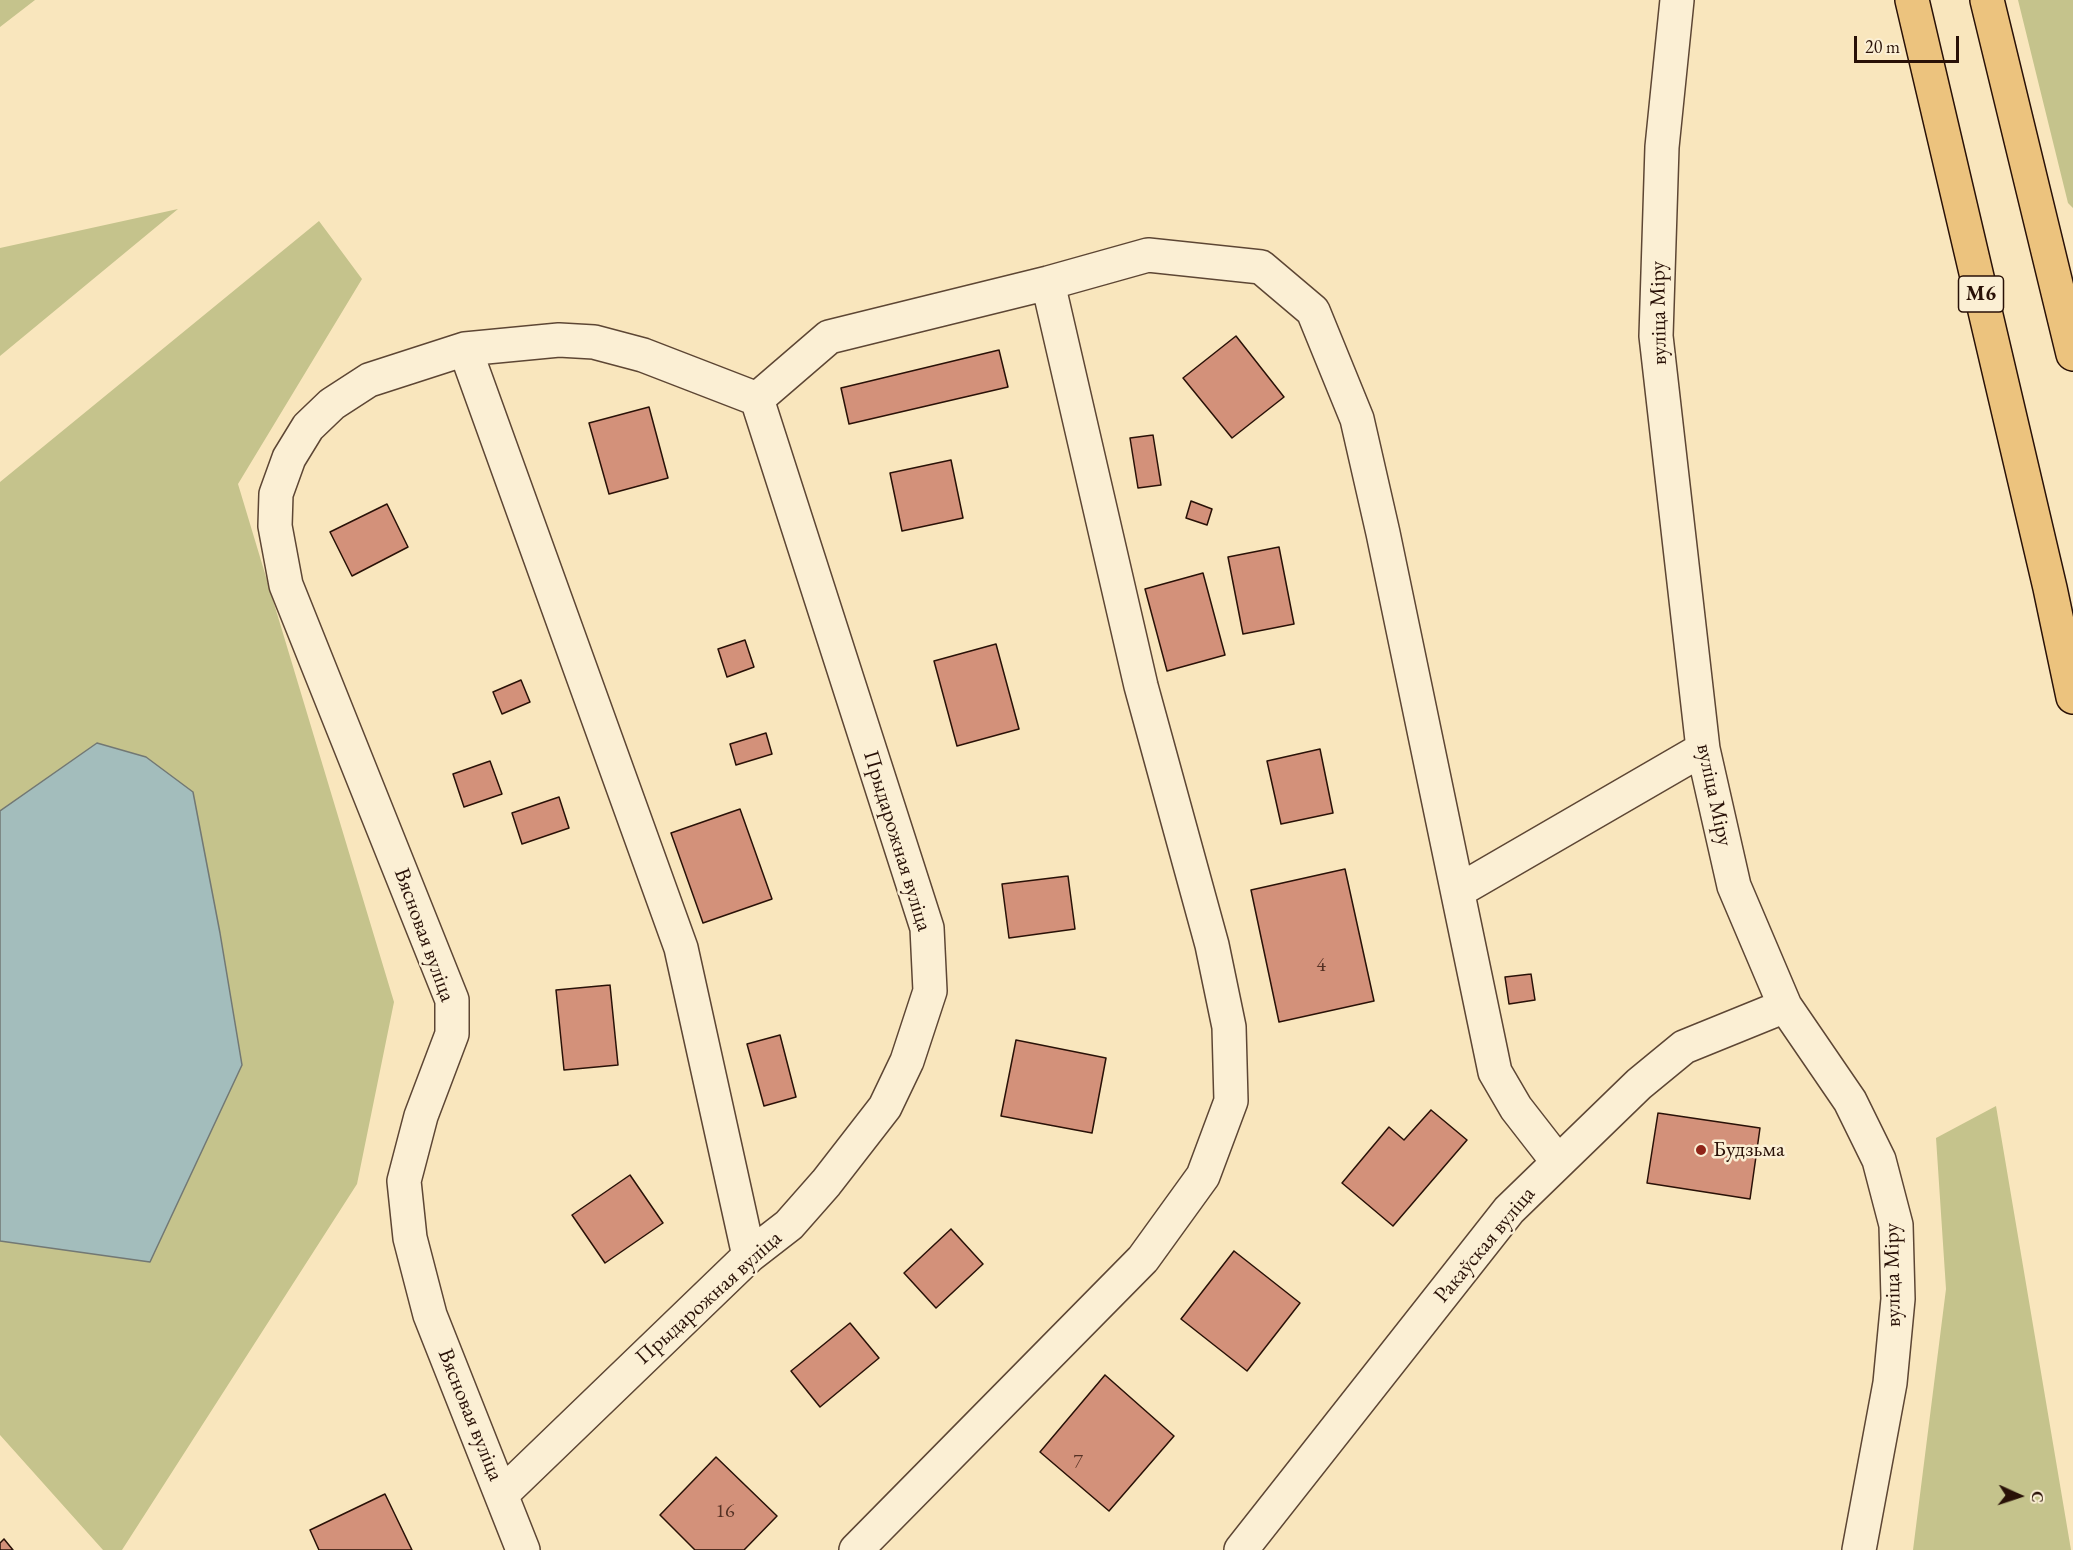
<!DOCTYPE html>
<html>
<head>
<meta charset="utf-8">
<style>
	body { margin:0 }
	#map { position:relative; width:2073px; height:1550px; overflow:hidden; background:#f9e6bd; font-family:"EB Garamond",serif }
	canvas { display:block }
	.north { position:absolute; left:1989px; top:1466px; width:60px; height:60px; -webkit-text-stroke:4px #fbefd4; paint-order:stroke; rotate:93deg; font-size:16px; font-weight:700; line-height:24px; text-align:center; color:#291107 }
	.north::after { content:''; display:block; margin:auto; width:21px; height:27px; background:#291107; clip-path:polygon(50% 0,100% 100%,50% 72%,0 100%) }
	.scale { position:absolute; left:1854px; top:36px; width:105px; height:27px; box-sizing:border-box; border:3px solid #291107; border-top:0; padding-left:8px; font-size:18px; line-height:21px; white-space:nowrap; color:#291107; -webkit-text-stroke:4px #fbefd4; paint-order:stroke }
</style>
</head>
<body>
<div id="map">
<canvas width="2073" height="1550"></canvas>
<div class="north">С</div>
<div class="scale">20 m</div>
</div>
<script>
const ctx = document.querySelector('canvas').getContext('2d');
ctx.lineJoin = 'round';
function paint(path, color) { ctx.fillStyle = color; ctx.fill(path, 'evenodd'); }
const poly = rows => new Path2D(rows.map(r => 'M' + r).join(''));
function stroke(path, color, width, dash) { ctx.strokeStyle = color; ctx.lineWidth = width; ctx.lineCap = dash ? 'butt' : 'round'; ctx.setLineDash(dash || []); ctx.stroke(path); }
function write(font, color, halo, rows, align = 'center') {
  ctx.font = font + ' "EB Garamond",serif'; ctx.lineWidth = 5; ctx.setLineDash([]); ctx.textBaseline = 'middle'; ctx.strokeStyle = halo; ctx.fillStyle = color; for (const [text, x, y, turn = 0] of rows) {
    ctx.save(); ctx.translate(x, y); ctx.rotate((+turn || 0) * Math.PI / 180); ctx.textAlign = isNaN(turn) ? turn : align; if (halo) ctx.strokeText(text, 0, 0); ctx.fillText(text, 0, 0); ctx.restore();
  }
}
const green = poly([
	[0,0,35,0,0,27],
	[2018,0,2073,0,2073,208,2068,203],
	[178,209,0,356,0,248],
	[319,221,362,279,238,484,394,1002,357,1184,122,1550,103,1550,0,1435,0,482],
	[1996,1106,2071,1550,1913,1550,1946,1289,1936,1138]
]);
const water = poly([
	[97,743,146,757,193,792,220,933,242,1065,150,1262,0,1241,0,811,97,743]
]);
const building = poly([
	[1236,336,1284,397,1232,438,1183,378,1236,336],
	[999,350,1008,387,849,424,841,388,999,350],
	[649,407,668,478,609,494,589,423,649,407],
	[1153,435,1161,485,1138,488,1130,438,1153,435],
	[951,460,963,518,902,531,890,473,951,460],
	[1191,501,1212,509,1207,525,1186,518,1191,501],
	[387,504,408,547,352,576,330,532,387,504],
	[1279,547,1294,624,1243,634,1228,557,1279,547],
	[1203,573,1225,655,1167,671,1145,589,1203,573],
	[745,640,754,667,727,677,718,649,745,640],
	[996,644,1019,729,957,746,934,661,996,644],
	[521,680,530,702,502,714,493,692,521,680],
	[766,733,772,754,736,765,730,744,766,733],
	[1320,749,1333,813,1281,824,1267,761,1320,749],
	[490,761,502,794,464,807,453,774,490,761],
	[559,797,569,828,522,844,512,813,559,797],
	[740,809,772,899,703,923,671,833,740,809],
	[1345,869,1374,1001,1279,1022,1251,890,1345,869],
	[1068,876,1075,929,1009,938,1002,884,1068,876],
	[1531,974,1535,1000,1509,1004,1505,977,1531,974],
	[610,985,618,1065,564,1070,556,990,610,985],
	[780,1035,796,1097,764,1106,747,1044,780,1035],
	[1016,1040,1106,1058,1092,1133,1001,1116,1016,1040],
	[1431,1110,1467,1140,1393,1226,1342,1183,1389,1127,1404,1140,1431,1110],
	[1658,1113,1760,1128,1750,1199,1647,1183,1658,1113],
	[630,1175,663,1223,605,1263,572,1215,630,1175],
	[951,1229,983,1264,936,1308,904,1273,951,1229],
	[1234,1251,1300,1303,1247,1371,1181,1319,1234,1251],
	[850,1323,879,1358,820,1407,791,1371,850,1323],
	[1105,1375,1174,1436,1109,1511,1040,1452,1105,1375],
	[716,1457,777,1516,744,1550,695,1550,660,1515,716,1457],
	[385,1494,412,1550,319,1550,310,1530,385,1494],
	[4,1539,13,1550,0,1550,0,1543,4,1539]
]);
const minor = poly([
	[1677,0,1662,147,1656,336,1703,749,1734,886,1785,1006,1850,1101,1879,1160,1896,1225,1898,1299,1890,1383,1859,1550],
	[465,349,681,948,749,1256],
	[1458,891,1703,749],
	[502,1494,749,1256,789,1225,826,1183,885,1107,907,1061,930,991,927,928,757,399],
	[523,1550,430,1315,410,1238,404,1181,421,1116,452,1034,452,1000,286,585,275,526,276,494,289,458,308,427,332,404,369,380,465,349,559,340,594,342,643,355,757,399,829,337,1048,283,1148,255,1261,267,1313,311,1357,419,1383,533,1495,1072,1516,1108,1558,1162],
	[856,1550,1143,1259,1203,1176,1231,1101,1229,1027,1212,945,1141,686,1048,283],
	[1241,1550,1509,1210,1639,1084,1684,1047,1785,1006]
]);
const highway = poly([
	[1912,0,2050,588,2073,697],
	[1987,0,2073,354]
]);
const markers = [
	[1701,1150,6,"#8f2418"]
];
const numberNames = [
	["4",1321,966],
	["7",1078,1463],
	["16",725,1512]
];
const shields = [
	[1981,294,45]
];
const shieldNames = [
	["М6",1981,294]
];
const streetNames = [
	["вуліца Міру",1659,313,-91],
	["вуліца Міру",1714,795,78],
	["Прыдарожная вуліца",897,841,73],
	["Вясновая вуліца",424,935,70],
	["Ракаўская вуліца",1485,1245,-50],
	["вуліца Міру",1893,1275,-91],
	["Прыдарожная вуліца",709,1298,-42],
	["Вясновая вуліца",470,1415,68]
];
const poiNames = [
	["Будзьма",1713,1150]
];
paint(green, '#c5c38c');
paint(water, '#a3bdbc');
stroke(water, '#727874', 1.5);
paint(building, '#d3917a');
stroke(building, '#291107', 1.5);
stroke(minor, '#5d4634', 36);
stroke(highway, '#291107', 36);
stroke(minor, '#fbefd4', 33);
stroke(highway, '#ecc37e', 33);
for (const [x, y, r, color] of markers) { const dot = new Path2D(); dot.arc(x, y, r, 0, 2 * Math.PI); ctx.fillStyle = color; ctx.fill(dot); stroke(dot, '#fbefd4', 2); }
write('20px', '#543124', null, numberNames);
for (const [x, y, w] of shields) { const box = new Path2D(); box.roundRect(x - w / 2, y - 18, w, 36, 4.5); ctx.fillStyle = '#fbefd4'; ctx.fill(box); stroke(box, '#291107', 1.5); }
write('bold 21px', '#291107', null, shieldNames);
write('22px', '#291107', '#fbefd4', streetNames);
write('22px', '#291107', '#fbefd4', poiNames, 'left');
</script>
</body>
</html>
